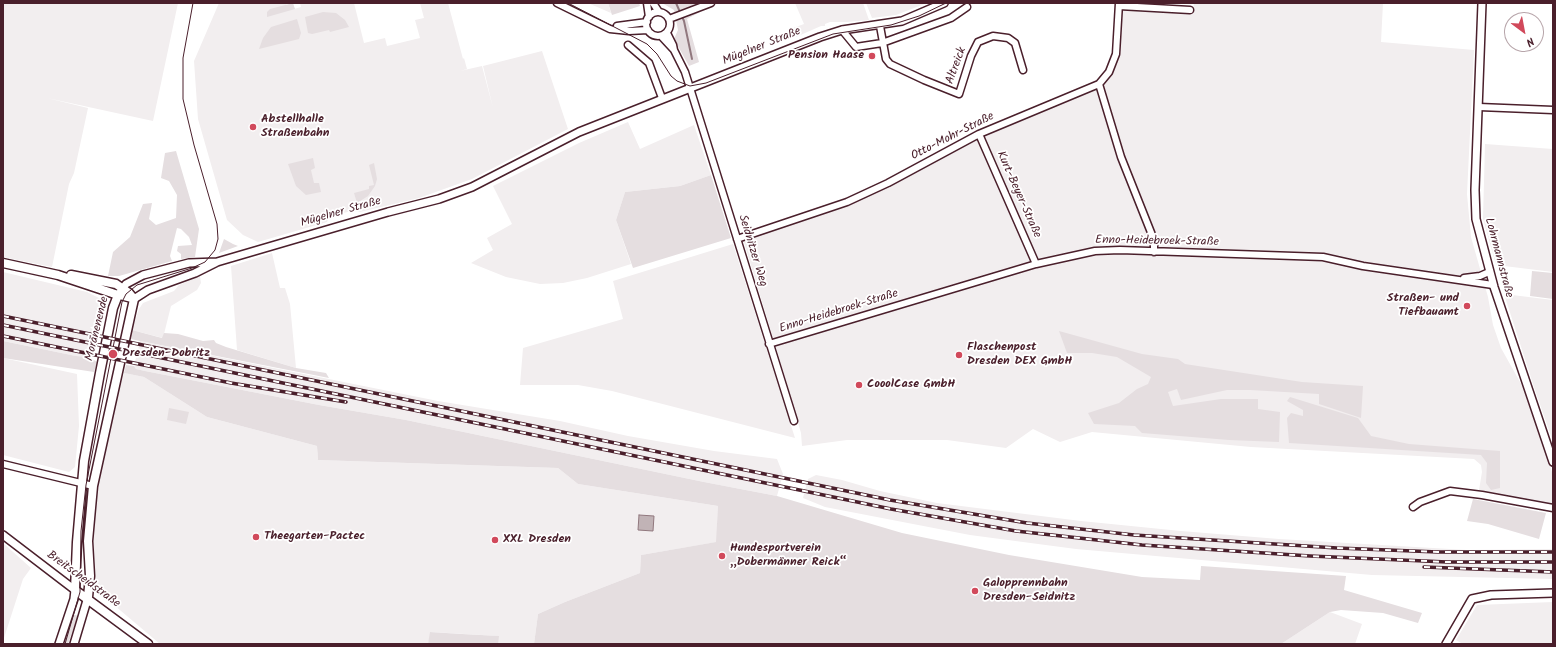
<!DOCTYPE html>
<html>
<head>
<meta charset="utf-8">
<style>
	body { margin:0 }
	#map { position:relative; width:1556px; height:647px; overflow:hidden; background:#fff; font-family:Kalam,sans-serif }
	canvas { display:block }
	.frame { position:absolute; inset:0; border:4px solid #4a1f2b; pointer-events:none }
	.north { position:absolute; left:1504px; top:12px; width:40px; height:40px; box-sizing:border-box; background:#fff; border:1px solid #b7a5aa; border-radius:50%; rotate:148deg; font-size:11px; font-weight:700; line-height:16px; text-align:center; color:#4a1f2b }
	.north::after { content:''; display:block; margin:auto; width:14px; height:18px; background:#d1495b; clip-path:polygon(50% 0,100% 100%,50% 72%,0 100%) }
</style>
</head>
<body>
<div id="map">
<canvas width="1556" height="647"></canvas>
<div class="frame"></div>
<div class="north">N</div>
</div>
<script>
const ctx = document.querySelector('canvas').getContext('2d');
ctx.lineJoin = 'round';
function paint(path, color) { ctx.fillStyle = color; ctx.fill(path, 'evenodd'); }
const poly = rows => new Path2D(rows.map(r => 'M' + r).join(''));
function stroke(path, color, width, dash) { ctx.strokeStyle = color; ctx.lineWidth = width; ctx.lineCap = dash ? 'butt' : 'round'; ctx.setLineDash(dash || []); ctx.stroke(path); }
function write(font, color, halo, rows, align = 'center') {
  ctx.font = font + ' Kalam,sans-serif'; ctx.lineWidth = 3.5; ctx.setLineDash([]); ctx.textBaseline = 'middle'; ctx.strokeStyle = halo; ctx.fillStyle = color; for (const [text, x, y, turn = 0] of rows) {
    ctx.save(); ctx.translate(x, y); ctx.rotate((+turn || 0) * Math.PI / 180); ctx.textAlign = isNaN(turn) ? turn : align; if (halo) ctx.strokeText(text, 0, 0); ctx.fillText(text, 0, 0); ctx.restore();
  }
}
const built = poly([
	[3,3,178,3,153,121,47,98,88,108,74,173,69,184,52,267,3,257],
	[219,3,286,3,287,6,294,9,301,7,300,3,354,3,364,43,385,38,387,46,420,38,415,20,424,18,420,3,448,3,463,59,464,58,467,69,460,71,482,66,493,108,483,66,542,51,568,129,472,179,419,198,360,212,352,211,330,216,327,222,258,242,243,235,227,220,198,119,194,61],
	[588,3,608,3,611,13],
	[795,3,863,3,869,20,847,22,830,22,825,24,825,26,821,26,796,37,793,28,804,24],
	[866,3,927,3,896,15,872,18],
	[1194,3,1383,3,1381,42,1474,50,1467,194,1471,237,1488,297,1493,325,1501,348,1525,391,1553,475,1553,504,1479,490,1482,472,1481,465,1474,459,1251,447,1092,432,1060,442,1033,429,1006,448,947,440,847,440,802,446,801,433,778,354,742,236,847,202,979,134,1099,84,1116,54,1119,6,1193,10],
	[628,122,640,149,694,125,711,175,680,186,625,192,616,220,631,264,587,278,563,283,540,284,506,277,471,263,493,250,487,238,512,224,493,186,579,143],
	[1485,144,1553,149,1553,272,1496,265,1483,219],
	[733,244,795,438,612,391,578,385,520,385,523,348,623,319,613,281],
	[272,253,280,288,285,288,290,304,296,368,237,350,231,266],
	[3,272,87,292,101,299,95,327,90,327,95,332,89,357,76,356,3,341],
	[200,276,201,283,197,290,171,306,163,338,132,330,139,309,143,303,174,291,179,285],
	[1504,294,1553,300,1553,442,1534,387],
	[140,341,438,401,560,421,628,436,714,451,777,459,783,474,777,496,704,482,406,420,319,405,145,371,136,369,134,366],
	[3,358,77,374,79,426,75,467,69,472,3,455],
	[124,373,144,377,207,417,317,446,318,460,558,468,578,484,718,506,717,542,641,555,640,573,565,602,538,614,534,644,498,644,498,636,431,632,428,644,160,644,101,594,96,583,93,535,98,483,118,393],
	[816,475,842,480,880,491,937,503,1081,521,1181,531,1279,539,1467,550,1553,549,1553,579,1372,575,1076,549,970,535,825,507,803,498,808,479],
	[3,543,31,568,23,579,3,641],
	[1553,602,1553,644,1463,644,1456,640,1477,605],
	[1330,612,1362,624,1355,644,1281,644]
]);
const green = poly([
	[293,3,295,9,267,17,267,12,270,9],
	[608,3,639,3,640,6,612,15],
	[662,3,697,3,700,12,687,19,699,62,689,66,674,39,678,30,674,10],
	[323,12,336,13,345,20,349,27,330,32,329,30,312,34,308,33,305,17],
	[297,19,301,33,299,39,259,49,263,38,271,27],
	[176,151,199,229,195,257,181,259,181,254,177,251,178,246,192,245,189,237,181,229,177,228,170,256,172,261,119,276,108,276,113,252,130,237,143,204,152,203,149,219,156,225,176,218,177,195,169,181,161,178,165,153],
	[313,158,315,168,311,170,314,183,319,183,321,192,306,195,296,186,288,164],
	[374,163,377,179,375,186,368,196,357,203,354,193,369,189,369,186,374,185,369,165],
	[711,175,731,238,633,268,616,220,625,192,680,186],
	[224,239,233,244,238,246,219,253],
	[1532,271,1553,273,1553,299,1530,296],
	[132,330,162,338,164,333,178,334,203,341,214,340,216,343,226,347,296,368,326,373,329,378,140,341,131,339],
	[1059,331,1142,354,1178,359,1185,364,1302,382,1363,386,1361,418,1319,404,1319,394,1250,390,1227,390,1181,400,1177,389,1168,392,1173,406,1221,399,1258,399,1258,409,1280,412,1279,442,1229,440,1142,433,1135,426,1094,424,1088,413,1119,403,1137,389,1148,384,1151,377,1117,357,1092,353,1067,353],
	[3,341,76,356,89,357,97,362,94,372,3,358],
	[126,365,134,366,136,369,145,371,319,405,406,420,704,482,777,496,902,533,1009,555,1142,577,1200,580,1201,566,1346,576,1344,590,1422,613,1418,623,1383,613,1341,610,1330,612,1281,644,534,644,538,614,565,602,640,573,641,555,716,542,718,506,578,484,558,468,318,460,317,446,207,417,144,377,124,373],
	[1290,397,1358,418,1371,436,1409,444,1500,451,1500,488,1491,490,1486,483,1487,463,1481,455,1289,443,1287,418,1291,413,1303,416,1303,410,1287,401],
	[169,408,189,412,186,424,167,420],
	[1473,499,1546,513,1539,539,1488,524,1467,521],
	[73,614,78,616,68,644,64,644],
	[430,632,462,634,499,636,498,644,428,644]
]);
const water = poly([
	[639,515,654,516,653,531,638,530,639,515]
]);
const stream = poly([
	[676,3,684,21,692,59]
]);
const minor = poly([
	[557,3,610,29,629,31,648,30],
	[647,3,649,17],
	[653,3,659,12],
	[1119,6,1190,10],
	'646 24a12 12 0 1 1 24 0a12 12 0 1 1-24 0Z',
	[669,19,711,3],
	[617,26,647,22],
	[880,26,886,59,890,64,924,80,959,94,971,56,978,42,993,36,1008,38,1015,43,1023,70],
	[842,30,856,47,882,43,951,18,967,7],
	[667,33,673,45,674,50],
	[661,36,674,50,685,72,794,421],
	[628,45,649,63,662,98],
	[1099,84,1121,157,1154,240,1154,252],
	[1479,107,1553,110],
	[979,134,1036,264],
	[737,239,847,202,888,183,979,134,1099,84,1109,72,1116,54,1119,3],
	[1464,278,1480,276,1489,272],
	[769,344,1036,264,1095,251,1120,250,1323,257,1363,266,1493,285],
	[3,464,93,486],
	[1413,507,1420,502,1450,491,1482,495,1553,508]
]);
const tertiary = poly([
	[1482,3,1475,190,1476,219,1494,287,1553,462],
	[217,262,189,263,143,275,126,284,118,295,134,299,148,290,195,273,217,262,388,212,439,199,472,187,579,132,820,37,842,30,902,21,944,3],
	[3,535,75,590,74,599,59,644],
	[74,644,88,597],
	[1446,644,1472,599,1491,595,1553,593]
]);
const secondary = poly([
	[3,263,58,275,118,295,113,308,100,373,84,461,77,542,75,590,148,644],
	[71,275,116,284,129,293,134,299,93,486,88,541,90,576,88,597]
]);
const tram = poly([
	[568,3,647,44,657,54,671,76,677,81,690,86,706,83,833,34,891,25,919,16,946,3],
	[65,644,80,592,81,531,86,485,122,302,126,294,137,285,192,268,205,262,215,250,218,239,217,224,194,145,183,99,183,58,193,3]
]);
const rail = poly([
	[3,316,890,500,1027,523,1134,535,1337,548,1438,552,1553,552],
	[3,325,891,509,1016,531,1142,545,1310,556,1447,562,1553,562],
	[3,336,231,383,346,402],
	[1424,567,1553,572]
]);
const markers = [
	[872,56,4,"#d1495b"],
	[253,127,4,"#d1495b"],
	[1467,306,4,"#d1495b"],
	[113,354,5,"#d1495b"],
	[959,355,4,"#d1495b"],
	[859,385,4,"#d1495b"],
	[256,537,4,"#d1495b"],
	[495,540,4,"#d1495b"],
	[722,556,4,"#d1495b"],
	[975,591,4,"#d1495b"]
];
const streetNames = [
	["Mügelner Straße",762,47,-22],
	["Altreick",957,66,-70],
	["Otto-Mohr-Straße",953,137,-27],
	["Kurt-Beyer-Straße",1018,195,66],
	["Mügelner Straße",341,213,-16],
	["Enno-Heidebroek-Straße",1157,242,1],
	["Seidnitzer Weg",752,251,73],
	["Lohrmannstraße",1498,258,75],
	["Enno-Heidebroek-Straße",839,312,-17],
	["Moränenende",98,329,-76],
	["Breitscheidstraße",83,580,36]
];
const poiNames = [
	["Pension Haase",864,56,"right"],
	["Abstellhalle",261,120],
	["Straßenbahn",261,134],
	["Straßen- und",1459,299,"right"],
	["Tiefbauamt",1459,313,"right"],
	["Flaschenpost",967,348],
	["Dresden DEX GmbH",967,362],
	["Dresden-Dobritz",122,354],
	["CooolCase GmbH",867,385],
	["Theegarten-Pactec",264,537],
	["XXL Dresden",503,540],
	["Hundesportverein",730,549],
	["„Dobermänner Reick“",730,563],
	["Galopprennbahn",983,584],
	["Dresden-Seidnitz",983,598]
];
paint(built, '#f2eeef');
paint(green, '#e5dee0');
paint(water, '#c1b3b6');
stroke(water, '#91787e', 1);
stroke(stream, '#91787e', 2);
stroke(minor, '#4a1f2b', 9);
stroke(tertiary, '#4a1f2b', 10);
stroke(secondary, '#4a1f2b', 11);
stroke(minor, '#fff', 6);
stroke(tertiary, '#fff', 7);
stroke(secondary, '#fff', 8);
stroke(tram, '#4a1f2b', 1);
stroke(rail, '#4a1f2b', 3.5);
stroke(rail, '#fff', 2, [6]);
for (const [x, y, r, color] of markers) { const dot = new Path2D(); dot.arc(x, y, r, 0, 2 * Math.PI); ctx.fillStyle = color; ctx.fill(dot); stroke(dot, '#fff', 1.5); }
write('12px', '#4a1f2b', '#fff', streetNames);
write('bold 12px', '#4a1f2b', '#fff', poiNames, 'left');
</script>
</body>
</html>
